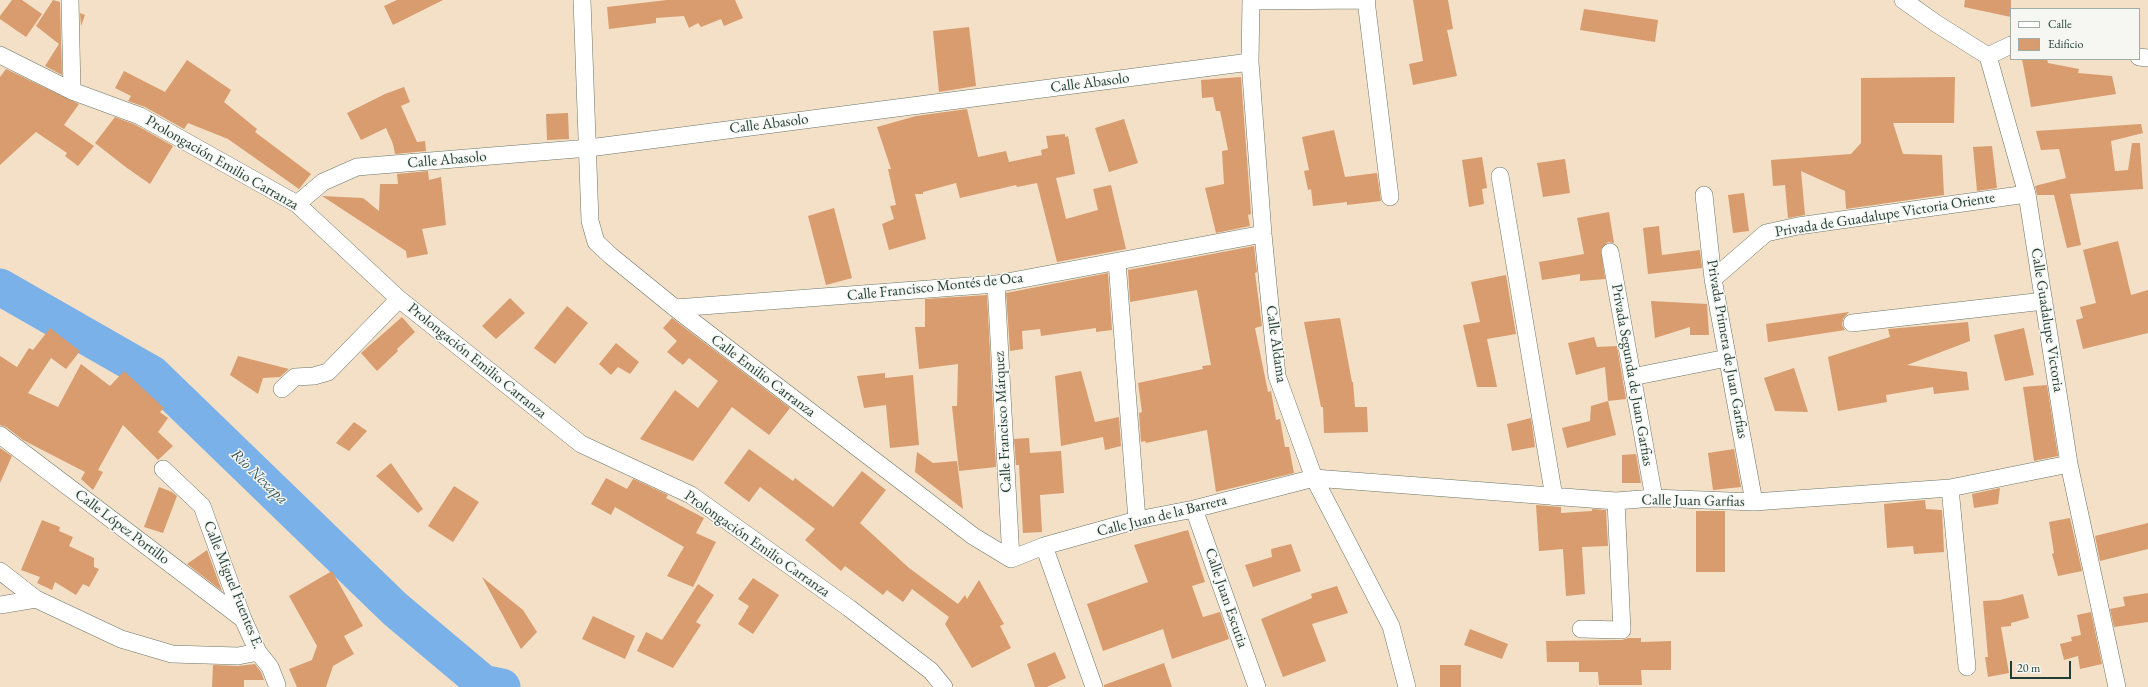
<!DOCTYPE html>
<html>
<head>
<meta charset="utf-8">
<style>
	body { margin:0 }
	#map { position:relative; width:2148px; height:687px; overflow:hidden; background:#f3e0c7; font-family:"EB Garamond",serif }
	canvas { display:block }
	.legend { position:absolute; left:2010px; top:8px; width:130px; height:52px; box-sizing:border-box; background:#f6f6f2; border:1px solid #a0aca6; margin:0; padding:5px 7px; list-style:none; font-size:12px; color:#1f3d34 }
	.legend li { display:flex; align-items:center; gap:8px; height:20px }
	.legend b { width:20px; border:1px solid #a0aca6 }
	.scale { position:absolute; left:2010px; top:661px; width:61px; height:18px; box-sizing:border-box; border:2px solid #1f3d34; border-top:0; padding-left:5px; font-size:12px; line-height:14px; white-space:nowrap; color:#1f3d34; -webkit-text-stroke:3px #f6f6f2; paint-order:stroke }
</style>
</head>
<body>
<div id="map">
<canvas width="2148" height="687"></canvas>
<ul class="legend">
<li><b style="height:5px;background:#fff"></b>Calle</li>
<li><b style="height:11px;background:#d89c6e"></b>Edificio</li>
</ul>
<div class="scale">20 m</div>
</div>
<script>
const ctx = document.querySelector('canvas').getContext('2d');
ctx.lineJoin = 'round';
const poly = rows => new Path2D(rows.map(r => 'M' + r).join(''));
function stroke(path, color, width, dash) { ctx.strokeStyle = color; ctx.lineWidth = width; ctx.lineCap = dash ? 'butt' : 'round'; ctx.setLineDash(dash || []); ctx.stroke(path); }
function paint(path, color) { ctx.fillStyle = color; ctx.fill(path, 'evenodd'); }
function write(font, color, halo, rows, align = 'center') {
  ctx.font = font + ' "EB Garamond",serif'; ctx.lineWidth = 3; ctx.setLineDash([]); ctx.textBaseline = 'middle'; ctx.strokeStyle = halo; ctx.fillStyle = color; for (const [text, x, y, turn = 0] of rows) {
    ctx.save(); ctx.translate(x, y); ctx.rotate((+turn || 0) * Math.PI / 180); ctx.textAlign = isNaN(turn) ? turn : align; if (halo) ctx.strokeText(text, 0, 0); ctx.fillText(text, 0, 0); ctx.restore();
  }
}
const river = poly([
	[0,287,152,374,395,609,483,683,502,687]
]);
const building = poly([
	[12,0,22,0,42,14,26,37,0,19,0,16],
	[53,0,60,2,62,75,45,66,59,44,36,26],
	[397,0,443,0,393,25,384,6],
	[667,0,735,0,743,18,724,26,721,19,701,27,698,23,689,28,684,16,656,18,656,23,609,29,607,7],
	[1413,0,1448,0,1453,29,1447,30,1457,76,1413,85,1409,64,1423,61],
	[1965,0,2011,0,2011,17,1964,7],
	[1584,9,1658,20,1655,42,1580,30],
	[80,13,85,15,81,26],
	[969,27,976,86,939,92,933,31],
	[2022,59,2047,59,2048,63,2079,69,2078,73,2112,76,2116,94,2031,107],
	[187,60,231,90,224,102,257,129,255,132,311,174,299,189,228,139,188,123,184,129,145,107,128,101,131,96,115,88,124,71,165,92],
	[6,69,79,104,64,125,94,146,78,166,65,156,67,153,36,132,0,165,0,77],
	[1241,77,1251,214,1248,215,1250,226,1216,233,1205,188,1224,184,1222,151,1228,150,1220,111,1216,111,1213,97,1202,98,1201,80],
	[1955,77,1954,123,1893,123,1903,154,1942,155,1944,195,1846,209,1845,191,1801,171,1805,215,1788,218,1785,185,1773,186,1771,160,1851,154,1861,143,1861,78],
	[404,87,410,102,401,106,417,142,425,141,426,151,395,154,393,144,386,128,361,140,347,113,385,94],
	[967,109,978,157,1006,151,1009,162,1042,155,1041,150,1048,148,1046,136,1065,134,1065,137,1068,136,1075,174,1056,178,1066,219,1098,210,1093,189,1111,185,1126,249,1057,262,1037,183,1017,187,1016,185,960,198,956,183,923,192,923,194,915,194,926,239,889,250,882,224,894,219,890,206,896,205,888,169,891,169,877,127,916,116],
	[568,113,569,139,547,140,546,114],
	[115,117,136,125,173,146,150,184,127,168,95,143],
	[1124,119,1138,163,1109,172,1095,128],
	[2141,124,2143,133,2111,141,2115,171,2128,170,2132,143,2140,143,2143,189,2070,194,2081,245,2067,248,2054,195,2037,195,2035,186,2066,178,2059,149,2041,150,2036,131],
	[1334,130,1345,177,1377,173,1381,201,1347,205,1347,202,1313,206,1311,189,1308,190,1304,171,1309,170,1302,137],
	[1992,146,1997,188,1977,191,1973,147],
	[1482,157,1487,188,1482,189,1484,204,1469,207,1462,160],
	[1565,159,1570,193,1543,197,1537,163],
	[428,171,429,180,441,177,446,225,422,229,428,254,407,258,406,251,322,196,363,198,379,211,380,184,398,184,397,174],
	[1744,193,1749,231,1733,233,1728,195],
	[834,208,852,278,826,285,808,216],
	[1609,212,1614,243,1608,242,1601,249,1605,279,1580,281,1580,274,1542,280,1539,262,1584,254,1577,218],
	[1659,226,1662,255,1700,250,1702,268,1648,274,1643,228],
	[2118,241,2131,295,2148,290,2148,333,2083,349,2076,320,2083,318,2080,307,2096,303,2083,250],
	[1254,246,1257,272,1255,273,1262,326,1255,328,1268,392,1271,391,1276,420,1280,419,1285,447,1289,447,1294,473,1216,492,1207,430,1146,443,1145,441,1141,442,1139,413,1142,412,1138,383,1203,369,1202,366,1211,365,1197,290,1130,302,1128,270],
	[1108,273,1112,330,1096,332,1096,328,1041,336,1040,329,1022,331,1023,349,1010,351,1006,293],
	[1506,275,1516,334,1487,339,1497,387,1477,387,1463,325,1480,322,1471,282],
	[987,295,996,467,959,471,952,406,957,406,958,364,919,369,915,327,925,327,925,299],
	[510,298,525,313,496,339,482,326],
	[1651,301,1707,304,1709,335,1690,335,1690,327,1655,338],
	[567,306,588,323,555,364,534,348],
	[1849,312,1843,319,1842,325,1845,330,1768,342,1766,324],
	[402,317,415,332,397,349,398,351,377,371,361,353],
	[672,318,790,408,769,435,732,407,693,461,640,439,675,390,698,408,718,381,689,358,683,365,667,352,677,341,663,328],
	[1340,318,1352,382,1353,382,1355,407,1367,407,1368,432,1324,433,1323,407,1321,407,1304,322],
	[1968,322,1970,341,1907,365,1967,372,1969,390,1934,394,1933,387,1886,395,1887,402,1838,411,1828,357,1890,337,1888,329],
	[50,328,80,351,66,369,51,358,28,393,58,407,81,364,110,386,124,371,164,408,160,412,168,418,158,432,173,446,158,460,123,425,98,470,103,472,93,490,81,479,85,472,23,440,6,427,0,425,0,356,17,367,29,348,33,350],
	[2024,328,2034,375,2005,381,1994,335],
	[1594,337,1597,347,1617,346,1626,399,1608,401,1605,367,1576,375,1568,343],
	[616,343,639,362,630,374,618,367,611,375,599,364],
	[238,356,289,369,280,377,263,378,258,394,230,375],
	[1794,368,1808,412,1775,411,1764,378],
	[1081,371,1095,422,1119,417,1121,446,1105,450,1103,437,1061,446,1055,376],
	[885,373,885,378,913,375,919,445,890,448,886,405,864,408,857,376],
	[2047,385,2058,456,2034,461,2023,387],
	[1608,401,1616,435,1567,448,1562,428,1590,421,1591,406],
	[1531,418,1535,447,1512,451,1507,424],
	[354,422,367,431,349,451,336,443],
	[1029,438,1030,453,1061,451,1064,493,1040,495,1042,532,1023,533,1019,465,1016,465,1014,439],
	[0,448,12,456,0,483],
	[749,449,793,481,795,478,833,507,862,471,886,490,860,523,909,568,958,604,965,595,967,599,979,580,1004,624,1000,626,1011,648,972,668,945,624,949,617,912,589,903,602,887,590,883,595,845,566,841,571,805,540,815,529,760,487,749,502,724,483],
	[1734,449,1741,487,1713,490,1708,453],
	[917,452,933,463,957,461,963,509,915,472],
	[1636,454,1641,483,1622,483,1622,455],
	[391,463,423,509,418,513,376,476],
	[606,478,627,489,633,479,636,480,668,495,666,498,704,518,696,533,716,542,693,587,667,576,684,547,615,507,611,515,591,504],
	[454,486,479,502,453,542,428,526],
	[159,487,172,492,177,496,163,533,144,527],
	[2000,488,1998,504,1974,508,1972,494],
	[1925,500,1926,509,1942,510,1944,552,1914,554,1913,546,1887,548,1884,504],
	[1536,505,1561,507,1561,513,1592,511,1592,509,1606,510,1608,546,1582,547,1585,594,1566,596,1563,549,1539,551],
	[1696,511,1725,511,1725,572,1696,572],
	[2070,518,2082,571,2058,576,2052,554,2054,553,2049,522],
	[42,520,60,527,59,531,73,537,69,546,94,558,94,567,99,569,89,587,83,584,76,595,55,582,52,590,37,583,40,577,21,570],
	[2148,523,2148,549,2100,561,2095,536],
	[1188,530,1205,582,1192,586,1203,617,1220,612,1229,639,1172,659,1163,629,1103,651,1087,604,1148,582,1134,545],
	[1291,544,1301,571,1253,587,1245,565,1272,557,1271,549],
	[207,550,222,591,187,564],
	[332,571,363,626,344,636,354,654,333,666,326,687,297,687,289,669,312,660,317,646,289,596],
	[482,577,523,610,537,632,521,649],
	[753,578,779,595,753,634,738,624,749,606,738,599],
	[698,584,714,595,696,622,701,625,673,668,637,651,646,632,662,640],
	[1337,586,1348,613,1312,624,1326,661,1283,677,1261,619,1312,598,1311,594],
	[2148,593,2148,622,2114,627,2110,609,2125,606,2123,597],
	[2023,594,2029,618,2011,623,2011,626,2001,627,2009,673,1988,677,1985,657,1988,657,1983,601,2000,600],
	[2091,612,2102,664,2080,669,2078,656,2064,660,2060,644,2072,641,2071,637,2081,635,2077,615],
	[593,616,635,636,625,659,582,639],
	[1470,629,1508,644,1502,659,1464,645],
	[1628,638,1641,638,1641,642,1671,641,1671,670,1641,670,1642,685,1599,685,1598,672,1579,672,1579,662,1547,662,1546,641,1622,640],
	[1055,652,1066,678,1047,687,1035,687,1027,664],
	[1164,663,1172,687,1104,687,1104,685],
	[255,664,261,672,264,680,244,680,244,687,212,687,213,665,238,666],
	[1440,665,1461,665,1461,687,1440,687]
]);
const street = poly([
	[70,0,72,91],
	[582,0,590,221,596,242,611,256,675,308,973,536,1011,559],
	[1251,0,1250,62,1263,234,1277,376,1314,478,1391,626,1407,687],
	[1366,0,1390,197],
	[1903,0,1937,24,1988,56,2027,194,2069,464,2117,687],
	[1251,1,1367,0],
	[0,55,72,91,140,116,297,204,399,299,581,444,691,495,849,608,931,671,944,687],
	[1988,56,2011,45],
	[2139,57,2148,58],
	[1500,176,1554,497],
	[1704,195,1713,279,1754,502],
	[297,204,323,182,357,167,589,148,1250,62],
	[1610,252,1654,498],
	[1117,262,1137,520],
	[1713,279,1766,233,1798,226,2027,194],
	[996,284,1011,559],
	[675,308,996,284,1263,234],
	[1852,323,2044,301],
	[1632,377,1727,358],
	[282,389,295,377,314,376,328,372,399,299],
	[0,435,243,619],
	[163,469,202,506,243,619,258,652,270,667,277,685],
	[1950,488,1967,667],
	[1194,509,1257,687],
	[1044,546,1094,687],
	[1011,559,1044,546,1137,520,1194,509,1314,478,1616,501,1654,498,1754,502,1950,488,2069,464],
	[0,571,36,599,121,639,172,654,238,656,258,652],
	[0,605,36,599],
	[1581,629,1622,630,1616,501]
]);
const streetNames = [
	["Calle Abasolo",1090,83,-7],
	["Calle Abasolo",769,124,-7],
	["Calle Abasolo",447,160,-5],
	["Prolongación Emilio Carranza",222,163,30],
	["Privada de Guadalupe Victoria Oriente",1885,215,-9],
	["Calle Francisco Montés de Oca",935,287,-6],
	["Calle Guadalupe Victoria",2047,320,81],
	["Calle Aldama",1276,344,82],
	["Privada Primera de Juan Garfias",1727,349,80],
	["Prolongación Emilio Carranza",477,361,39],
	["Privada Segunda de Juan Garfias",1632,375,80],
	["Calle Emilio Carranza",763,376,37],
	["Calle Francisco Márquez",1003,422,-93],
	["Calle Juan Garfias",1693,501,1],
	["Calle Juan de la Barrera",1162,516,-14],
	["Calle López Portillo",122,527,37],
	["Prolongación Emilio Carranza",757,544,35],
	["Calle Miguel Fuentes E.",233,585,68],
	["Calle Juan Escutia",1226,598,71]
];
const waterNames = [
	["Rio Nexapa",259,477,44]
];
stroke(river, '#7ab1e9', 37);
paint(building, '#d89c6e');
stroke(street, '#697667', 18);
stroke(street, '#fff', 17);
write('15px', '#1f3d34', '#f6f6f2', streetNames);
write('italic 16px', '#365a61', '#f6f6f2', waterNames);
</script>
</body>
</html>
